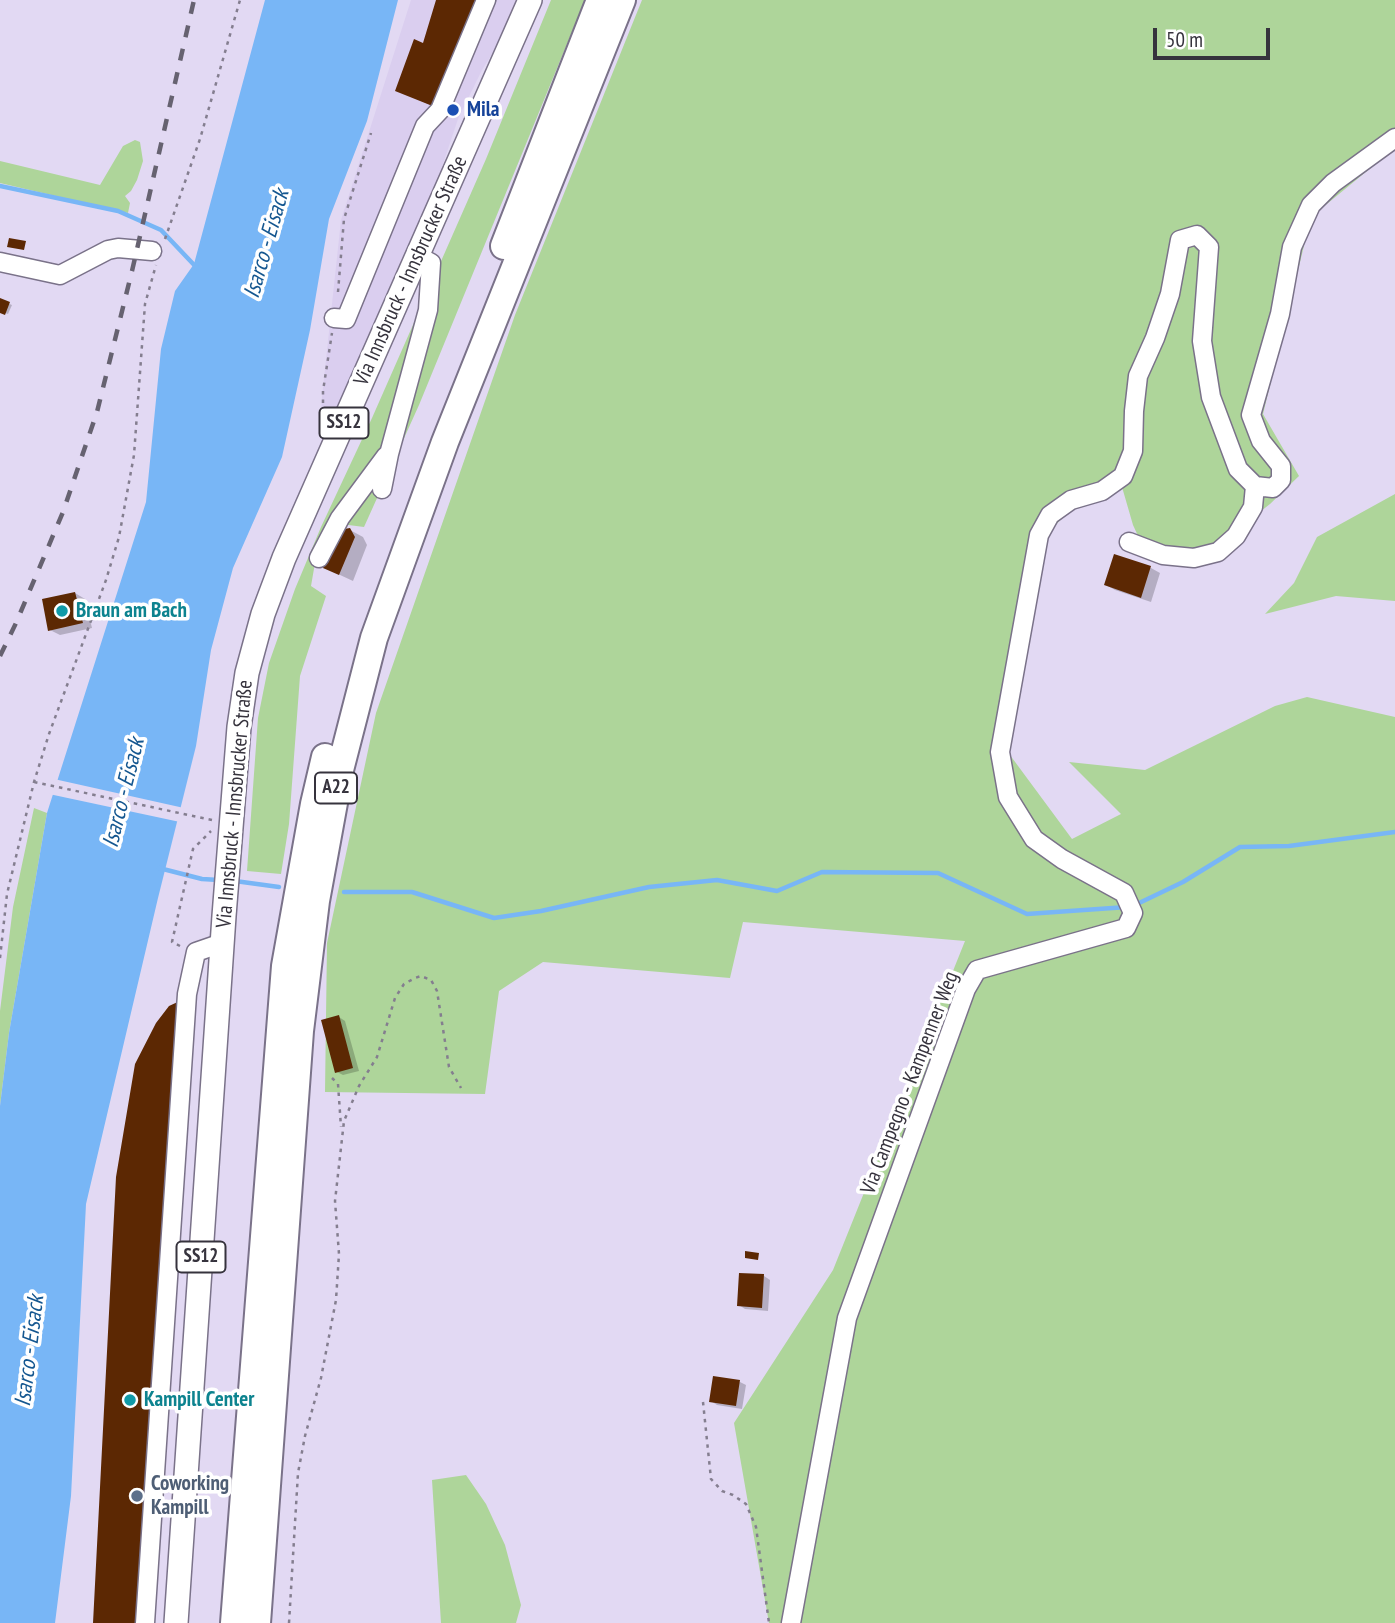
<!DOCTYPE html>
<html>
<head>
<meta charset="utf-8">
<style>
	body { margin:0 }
	#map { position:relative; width:1395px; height:1623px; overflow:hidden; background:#e2d9f3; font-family:"PT Sans Narrow",sans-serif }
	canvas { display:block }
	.scale { position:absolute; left:1153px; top:28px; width:117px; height:32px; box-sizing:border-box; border:4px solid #36333d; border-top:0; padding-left:9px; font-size:21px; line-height:24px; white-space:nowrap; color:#36333d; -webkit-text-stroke:5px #fff; paint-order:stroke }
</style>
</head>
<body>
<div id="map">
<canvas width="1395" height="1623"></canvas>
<div class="scale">50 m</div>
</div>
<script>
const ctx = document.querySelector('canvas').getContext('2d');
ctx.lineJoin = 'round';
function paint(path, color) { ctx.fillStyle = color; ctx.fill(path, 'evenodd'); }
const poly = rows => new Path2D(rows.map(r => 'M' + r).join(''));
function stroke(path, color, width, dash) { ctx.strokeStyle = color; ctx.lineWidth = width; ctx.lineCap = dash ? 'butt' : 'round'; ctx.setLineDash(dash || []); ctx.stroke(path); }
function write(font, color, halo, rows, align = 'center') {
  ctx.font = font + ' "PT Sans Narrow",sans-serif'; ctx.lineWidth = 7; ctx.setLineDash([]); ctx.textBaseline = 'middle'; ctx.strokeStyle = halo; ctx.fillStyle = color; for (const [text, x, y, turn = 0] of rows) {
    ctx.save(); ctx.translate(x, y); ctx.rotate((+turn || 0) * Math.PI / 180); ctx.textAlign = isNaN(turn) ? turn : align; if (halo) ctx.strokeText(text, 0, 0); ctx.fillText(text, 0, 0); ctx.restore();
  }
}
const built = poly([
	[411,0,518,0,497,46,482,70,458,119,433,194,327,434,320,429,322,397,341,220]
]);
const green = poly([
	[551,0,585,0,419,405,364,527,333,523,315,563,311,586,326,596,300,676,289,824,281,874,247,871,258,718,269,663,295,589,321,527,372,418,486,159],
	[642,0,1395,0,1395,148,1311,217,1263,414,1299,476,1270,504,1229,536,1194,555,1139,538,1133,525,1122,487,1089,505,1069,511,1049,532,1007,751,1072,839,1121,814,1069,762,1145,770,1275,706,1307,697,1395,717,1395,1623,769,1623,734,1423,833,1270,965,941,743,922,730,978,543,962,499,991,485,1094,325,1092,327,943,376,713,515,315],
	[135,140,140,142,143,161,137,180,131,191,125,196,130,203,128,213,0,183,0,161,100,185,123,146],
	[1395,494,1395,601,1336,596,1265,614,1294,583,1317,537],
	[34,808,47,813,9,1033,0,1106,0,1011,13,907],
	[466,1475,486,1504,505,1545,521,1605,516,1623,441,1623,432,1480]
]);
const water = poly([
	[265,0,398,0,367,121,329,219,310,330,282,457,233,568,211,650,196,746,158,898,86,1204,71,1496,55,1623,0,1623,0,1106,9,1033,47,813,146,502,161,349,175,291,194,264]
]);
const pier = poly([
	[54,779,184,808,180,822,49,794]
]);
const shadow = poly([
	[438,0,497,0,448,113,397,90,424,45],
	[0,300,12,305,8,314,0,311],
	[350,530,363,537,367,545,353,581,325,568],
	[1115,556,1151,568,1160,573,1151,602,1115,590,1106,585],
	[75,593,85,599,92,628,60,635,50,630],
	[339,1017,345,1021,359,1071,343,1075,337,1072],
	[741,1275,764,1276,770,1280,768,1311,745,1309,739,1305],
	[740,1382,746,1385,742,1409,717,1405,711,1401]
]);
const stream = poly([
	[0,186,118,211,161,230,197,268],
	[159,868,202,879,219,880],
	[235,881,279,887],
	[344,892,412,892,494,918,541,911,649,887,717,880,777,891,822,872,938,873,1027,914,1127,907],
	[1135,905,1183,882,1240,847,1289,846,1395,832]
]);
const building = poly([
	[436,0,481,0,435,107,395,91,414,39,423,43],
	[9,238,26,241,24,250,7,247],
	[0,298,10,302,5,315,0,313],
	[350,528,355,537,339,575,323,568,338,530],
	[1114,554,1151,566,1141,598,1104,585],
	[75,592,83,623,48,631,42,599],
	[182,1000,140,1623,93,1623,116,1177,135,1064,156,1023,169,1006],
	[339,1015,353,1068,335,1073,321,1020],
	[745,1251,759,1253,758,1260,745,1258],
	[739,1273,764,1274,762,1308,737,1306],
	[713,1376,740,1380,736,1406,709,1402]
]);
const path = poly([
	[165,239,200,139,240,0],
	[338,292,344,219,371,133],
	[323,420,323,391,332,333],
	[34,782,212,820],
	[180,946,172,942,193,849,211,831],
	[0,958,7,894,34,782,49,734,106,580,119,537,134,455,145,304,156,265],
	[332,1078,338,1084,341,1127],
	[703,1402,711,1479,722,1491,733,1495,746,1504,756,1527,769,1623],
	[289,1623,298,1473,305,1436,321,1378,336,1300,339,1254,335,1201,344,1121,359,1086,377,1057,395,998,404,984,415,978,421,976,431,980,437,991,449,1067,461,1088]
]);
const minor = poly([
	[0,262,60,275,108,250,118,248,152,251],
	[334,318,346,319,425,126,440,110,486,0],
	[382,489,389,454,428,310,431,263,418,256],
	[1129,542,1163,555,1194,558,1218,552,1236,536,1253,507,1255,486],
	[319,558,340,518,386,456],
	[145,1623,187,994,196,952,222,943],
	[791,1623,847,1318,966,989,977,970,1126,928,1133,913,1124,893,1062,859,1034,839,1008,797,1000,752,1039,535,1050,515,1071,500,1102,491,1123,476,1133,451,1134,411,1138,376,1155,338,1170,294,1180,240,1197,235,1209,247,1202,341,1211,397,1238,469,1255,486,1273,488,1281,480,1281,466,1261,441,1251,415,1280,314,1292,247,1311,205,1333,183,1395,138]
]);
const major = poly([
	[176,1623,224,916,239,727,247,673,263,614,284,558,530,0]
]);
const highway = poly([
	[504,246,600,0],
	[234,1623,285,966,314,804,325,757],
	[257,1623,300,1031,316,901,340,770,374,638,445,442,622,0]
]);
const rail = poly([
	[0,656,16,623,63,512,97,412,132,271,194,0]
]);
const markers = [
	[453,110,7,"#1a4fb4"],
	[62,611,7,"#0f9aa8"],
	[130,1400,7,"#0f9aa8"],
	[137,1496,7,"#5c6f8a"]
];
const shields = [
	[344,423,49],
	[336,788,42],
	[201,1257,49]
];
const shieldNames = [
	["SS12",344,423],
	["A22",336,788],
	["SS12",201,1257]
];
const transitNames = [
	["Mila",467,110]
];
const streetNames = [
	["Via Innsbruck - Innsbrucker Straße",411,271,-66],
	["Via Innsbruck - Innsbrucker Straße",235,804,-85],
	["Via Campegno - Kampenner Weg",910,1083,-69]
];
const cultureNames = [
	["Braun am Bach",76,611],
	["Kampill Center",144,1400]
];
const serviceNames = [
	["Coworking",151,1484],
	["Kampill",151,1508]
];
const waterNames = [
	["Isarco - Eisack",267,244,-74],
	["Isarco - Eisack",124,793,-76],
	["Isarco - Eisack",30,1351,-83]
];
paint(built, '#daceef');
paint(green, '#aed59a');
paint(water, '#78b6f6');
paint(pier, '#e2d9f3');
paint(shadow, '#0003');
stroke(stream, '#78b6f6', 4.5);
paint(building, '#5c2803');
stroke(minor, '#7a7289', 21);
stroke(major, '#7a7289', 26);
stroke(highway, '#7a7289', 30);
stroke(path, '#847e8f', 2.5, [3.5, 5]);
stroke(minor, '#fff', 18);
stroke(major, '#fff', 23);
stroke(highway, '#fff', 26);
stroke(rail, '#666270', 4.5, [12, 12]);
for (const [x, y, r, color] of markers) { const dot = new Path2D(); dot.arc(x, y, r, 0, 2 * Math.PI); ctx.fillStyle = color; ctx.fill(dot); stroke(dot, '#fff', 2.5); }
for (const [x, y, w] of shields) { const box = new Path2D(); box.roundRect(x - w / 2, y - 15.5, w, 31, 5); ctx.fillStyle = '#fff'; ctx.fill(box); stroke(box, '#36333d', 2); }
write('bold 19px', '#36333d', null, shieldNames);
write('bold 21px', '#164399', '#fff', transitNames, 'left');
write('21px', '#36333d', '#fff', streetNames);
write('bold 21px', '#0d838f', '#fff', cultureNames, 'left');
write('bold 21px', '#4e5e75', '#fff', serviceNames, 'left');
write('italic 23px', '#155790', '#fff', waterNames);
</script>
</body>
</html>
